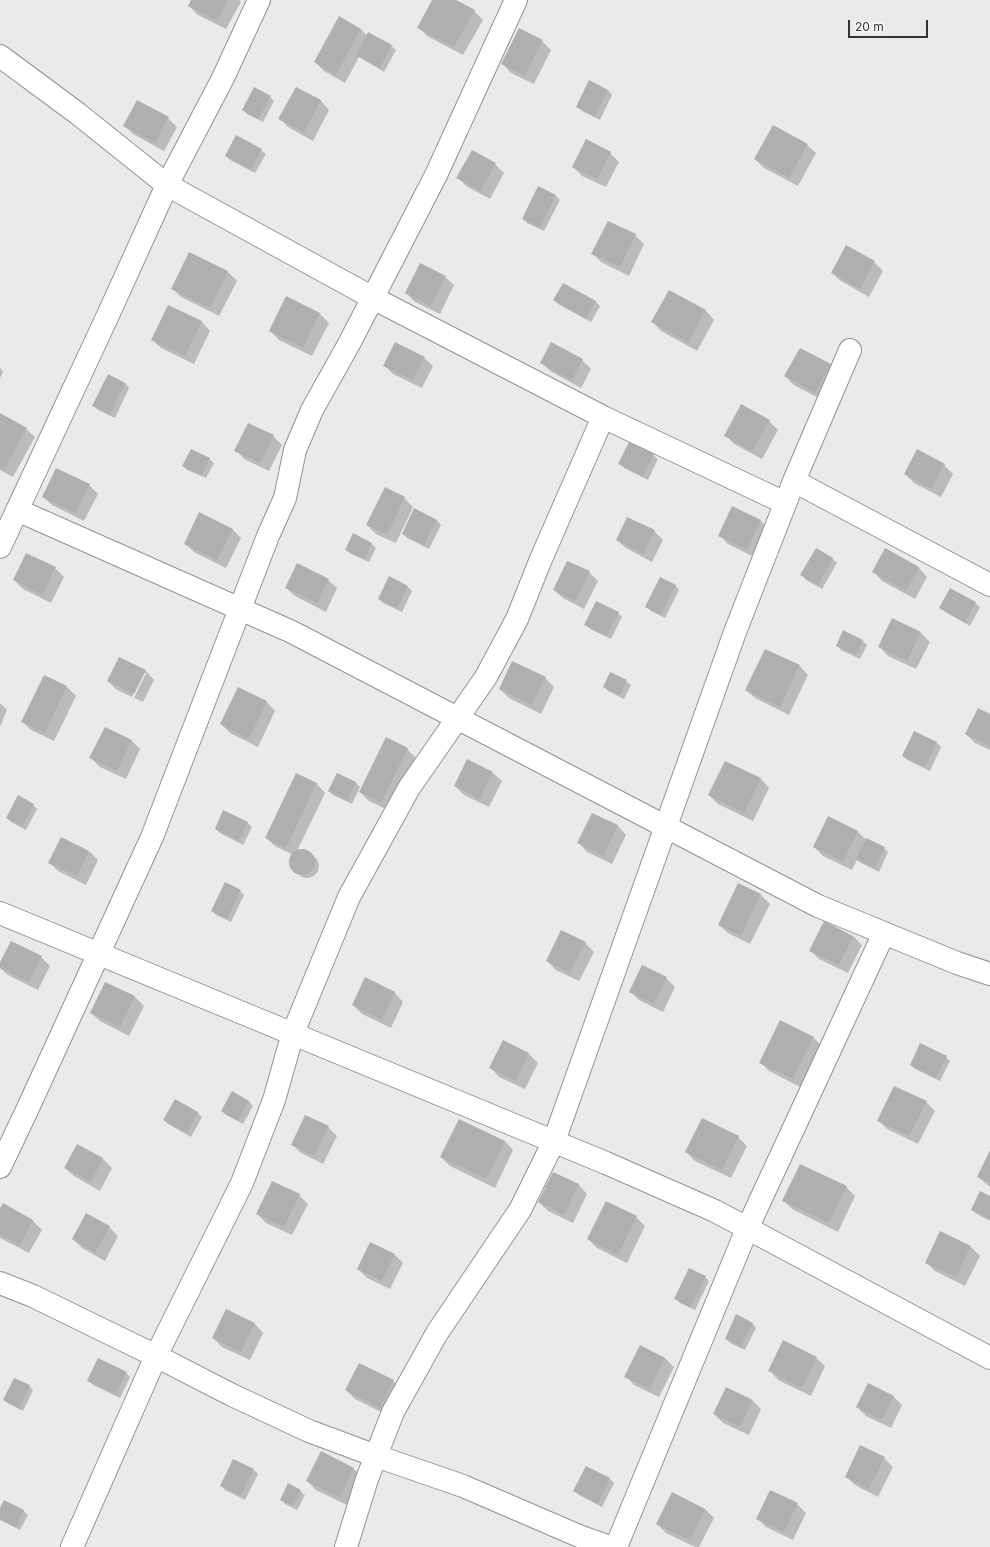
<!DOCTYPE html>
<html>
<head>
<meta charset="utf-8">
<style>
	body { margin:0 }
	#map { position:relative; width:990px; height:1547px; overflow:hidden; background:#eaeaed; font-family:Inter,sans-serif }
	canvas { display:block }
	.scale { position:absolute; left:848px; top:20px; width:80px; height:18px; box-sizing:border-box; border:2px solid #323333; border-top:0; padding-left:5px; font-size:12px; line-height:14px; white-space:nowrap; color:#323333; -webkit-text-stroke:3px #f7f8fa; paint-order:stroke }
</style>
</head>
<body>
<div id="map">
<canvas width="990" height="1547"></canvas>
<div class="scale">20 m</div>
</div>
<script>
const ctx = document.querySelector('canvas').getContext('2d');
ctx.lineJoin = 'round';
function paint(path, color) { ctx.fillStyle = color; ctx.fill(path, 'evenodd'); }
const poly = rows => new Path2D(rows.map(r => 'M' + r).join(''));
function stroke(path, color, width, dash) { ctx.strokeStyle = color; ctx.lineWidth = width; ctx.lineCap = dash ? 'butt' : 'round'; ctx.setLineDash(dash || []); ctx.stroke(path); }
const shadow = poly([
	[193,0,239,0,241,2,226,29,198,15,189,6],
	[433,0,454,0,474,11,483,20,463,55,427,36,419,27],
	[361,29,367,36,391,46,396,50,384,72,359,57,345,83,324,71,315,62],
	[542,41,551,50,534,84,511,73,503,64],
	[590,82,608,90,612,95,600,120,582,111,577,107],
	[296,88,321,101,329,110,313,141,288,127,280,119],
	[270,97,274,101,263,122,247,114,243,110],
	[168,118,177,127,164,151,133,134,124,125],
	[807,145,816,153,798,186,764,168,755,159],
	[261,150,266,154,255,173,230,160,226,156],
	[472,151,495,164,504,173,490,199,466,186,458,177],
	[610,153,619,162,606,187,582,176,573,167],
	[556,196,560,200,544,231,527,223,523,219],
	[635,235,644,244,629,276,601,262,593,254],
	[190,253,228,272,237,281,219,316,181,297,172,288],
	[874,262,883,271,869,297,841,281,832,273],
	[445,277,454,285,440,314,415,302,406,293],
	[563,284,596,302,600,306,591,322,558,304,554,300],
	[669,291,706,311,714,320,697,351,661,331,653,322],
	[286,298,320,314,329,323,312,356,279,340,270,331],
	[169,306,202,322,210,331,194,364,161,348,152,340],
	[552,343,582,360,591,369,581,388,550,371,541,362],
	[800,349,830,365,839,374,824,401,794,385,785,376],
	[424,358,433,366,422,388,393,374,384,365],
	[0,368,3,372,0,378],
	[109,375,125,383,129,388,115,418,98,410,94,406],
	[0,414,26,429,35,437,13,477,0,470],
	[769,421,778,430,762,459,734,444,726,435],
	[273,436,282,445,269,471,244,459,236,450],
	[918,451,944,465,953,474,941,497,914,483,905,474],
	[653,455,658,459,648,480,624,468,620,464],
	[209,459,214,463,206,478,187,470,183,466],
	[89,485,98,494,84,521,52,505,43,497],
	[404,498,413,507,396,543,376,534,367,525],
	[733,507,761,521,769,530,756,558,728,544,719,535],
	[437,520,441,525,429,549,407,538,403,534],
	[232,529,241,538,226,568,194,552,185,543],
	[654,531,663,540,652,562,626,548,617,540],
	[353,535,372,544,376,548,369,562,351,554,346,550],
	[816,549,833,559,837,563,822,589,806,580,802,575],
	[886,550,919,568,927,577,915,599,882,581,874,572],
	[55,568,64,577,51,603,23,589,14,580],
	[589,572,598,581,584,609,563,598,554,590],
	[389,578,408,587,412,591,402,612,383,603,379,599],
	[328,580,337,588,326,612,295,596,286,588],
	[675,585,679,590,665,618,651,611,647,607],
	[975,603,980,607,970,626,945,612,941,608],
	[618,613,622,617,611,639,590,629,586,624],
	[893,620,921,633,930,642,916,669,888,656,880,647],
	[863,641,867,645,860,659,841,650,837,645],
	[765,650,800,666,808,675,789,715,755,698,746,690],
	[146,671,154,680,143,702,134,698,146,673,144,673,132,697,117,690,108,681],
	[44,676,67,687,76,696,54,741,31,730,22,721],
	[545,678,554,687,541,714,509,698,500,689],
	[626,681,631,685,624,699,608,691,604,687],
	[238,689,267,702,275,711,258,747,230,733,221,724],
	[0,703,7,710,0,727],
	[990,715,990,750,975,743,966,734],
	[915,732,937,743,941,747,930,771,907,760,903,756],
	[132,741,140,749,126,779,100,767,91,758],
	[407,749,416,758,390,811,369,801,360,792],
	[467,760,493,773,502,781,489,807,464,795,455,786],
	[725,762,761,779,769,788,753,821,718,804,709,795],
	[337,774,356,783,360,787,352,804,333,795,329,791],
	[297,775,317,784,325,793,297,851,301,850,307,851,317,859,319,865,318,871,314,876,308,878,302,877,293,869,291,863,293,855,275,846,266,838],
	[33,805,37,809,26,830,11,822,7,818],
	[224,812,248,823,252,827,243,845,220,833,216,829],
	[593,814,618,826,626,835,612,864,587,852,579,843],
	[828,817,858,832,866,840,884,848,888,852,879,872,861,863,857,860,852,870,823,856,814,847],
	[89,851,98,860,86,885,58,871,49,862],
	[739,884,761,895,770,904,750,944,728,933,719,925],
	[240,891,244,895,231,922,216,915,212,911],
	[853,936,862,945,848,973,819,959,810,950],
	[585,943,594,952,579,981,556,970,547,961],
	[41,957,50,966,38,990,8,975,0,968,0,964],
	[666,978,675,987,663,1012,639,1000,631,992],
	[366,979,395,993,403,1002,391,1028,362,1014,353,1005],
	[106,983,135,997,144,1006,129,1036,100,1021,91,1013],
	[813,1037,822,1046,802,1088,769,1071,760,1062],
	[504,1041,529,1054,538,1063,525,1089,499,1077,491,1068],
	[946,1057,950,1061,940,1081,915,1069,911,1065],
	[175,1100,198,1113,202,1117,191,1137,168,1124,164,1120],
	[249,1101,253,1106,243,1124,226,1115,222,1111],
	[926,1102,935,1111,918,1144,887,1129,878,1120],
	[328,1127,337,1136,323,1164,301,1153,292,1144],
	[738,1137,747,1146,731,1178,695,1161,686,1152],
	[505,1141,513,1150,495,1188,450,1166,441,1157],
	[78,1145,103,1159,112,1168,100,1191,74,1176,65,1168],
	[990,1152,990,1187,978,1177],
	[801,1165,846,1187,855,1196,838,1232,792,1209,783,1200],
	[554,1173,579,1185,587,1194,573,1223,548,1211,539,1202],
	[299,1195,308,1204,292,1235,266,1223,257,1214],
	[990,1197,990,1221,977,1214,972,1210],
	[3,1205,33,1221,42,1230,29,1253,0,1238,0,1210],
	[636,1217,645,1226,627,1263,597,1248,588,1239],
	[109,1227,118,1236,105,1261,82,1248,73,1239],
	[940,1233,971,1247,980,1256,965,1286,935,1271,926,1262],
	[395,1255,403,1263,390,1289,367,1278,358,1269],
	[705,1277,709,1281,695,1310,680,1303,676,1299],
	[226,1310,255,1324,263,1333,250,1360,222,1347,213,1338],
	[752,1323,756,1328,745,1350,730,1343,726,1339],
	[665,1358,674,1367,659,1397,634,1385,626,1376],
	[816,1358,825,1366,811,1396,778,1380,770,1371],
	[126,1373,130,1377,120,1398,93,1385,89,1381],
	[393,1381,402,1390,389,1416,355,1399,346,1390],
	[29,1386,33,1390,23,1411,9,1404,4,1400],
	[893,1396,902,1405,891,1428,866,1416,857,1407],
	[753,1401,761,1409,749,1435,723,1423,714,1414],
	[884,1458,893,1467,878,1497,855,1485,846,1476],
	[234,1460,254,1470,258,1474,245,1500,225,1490,221,1486],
	[586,1467,610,1479,614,1483,602,1507,579,1495,574,1491],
	[354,1469,363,1477,349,1506,316,1490,307,1481],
	[300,1491,305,1495,297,1510,285,1504,281,1499],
	[4,1502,24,1511,28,1515,20,1530,0,1520,0,1510],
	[797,1504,806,1513,793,1540,766,1527,757,1518],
	[705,1509,714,1518,699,1547,695,1547,666,1533,657,1524]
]);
const building = poly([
	[191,0,228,0,217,21,188,6],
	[432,0,456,0,475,10,454,47,417,28],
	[339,16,361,29,336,75,314,62],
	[519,28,543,40,525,76,501,64],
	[368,32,392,45,380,68,356,55],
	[589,80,608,90,595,116,576,107],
	[254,87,271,96,258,119,242,110],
	[296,87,321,100,304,132,278,119],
	[137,100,169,117,155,143,123,126],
	[773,125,808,144,789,178,754,159],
	[236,135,262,149,251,170,225,156],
	[586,139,611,152,597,179,572,167],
	[472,150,496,163,481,191,456,178],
	[538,186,556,195,540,228,522,219],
	[608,221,636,234,620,267,591,254],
	[846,245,875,261,860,289,831,273],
	[189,252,228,271,210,308,171,289],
	[420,263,446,276,431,306,405,293],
	[563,283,596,301,586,319,553,300],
	[669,290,706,310,688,343,651,322],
	[286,296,320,313,303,348,269,331],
	[168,305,202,321,185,356,151,340],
	[395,342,425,357,413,380,383,366],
	[551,342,583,359,572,380,540,363],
	[800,348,831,364,815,393,784,376],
	[108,374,125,383,110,414,92,406],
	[741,404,770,420,752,451,724,436],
	[0,413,27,428,4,469,0,467],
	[248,423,274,435,260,463,234,451],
	[629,442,654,454,643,476,618,464],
	[191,449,210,458,202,475,182,466],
	[917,449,945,464,931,489,904,474],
	[56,468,90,484,75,513,42,497],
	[385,487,405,497,387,535,366,525],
	[732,506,761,520,747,550,718,536],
	[414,508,437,520,424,545,402,534],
	[199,512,233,529,217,560,184,544],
	[627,517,655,530,643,554,616,540],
	[353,533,372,543,364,559,345,550],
	[816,548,833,558,818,585,800,575],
	[885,548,919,567,906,591,872,572],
	[26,553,56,567,42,595,13,580],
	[567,561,590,571,575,601,553,590],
	[297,563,329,579,317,603,285,588],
	[389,576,408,586,397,608,378,599],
	[660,577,676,585,661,615,645,607],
	[950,588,976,602,965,622,939,608],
	[596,601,619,612,607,636,584,625],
	[892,618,921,632,907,661,878,647],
	[843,630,863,640,856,655,836,646],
	[765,649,800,665,780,707,745,690],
	[119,657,146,670,134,694,107,681],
	[512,661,546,677,532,705,499,689],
	[610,672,627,680,620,695,603,687],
	[44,675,67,686,45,733,21,722],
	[238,687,267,701,249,739,220,724],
	[978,708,990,714,990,746,965,734],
	[105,727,132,740,117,771,89,758],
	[914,731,937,742,925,767,902,756],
	[386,737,408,748,381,803,359,792],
	[467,759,493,772,480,799,454,786],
	[725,761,761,778,744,813,708,795],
	[296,773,317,783,286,848,265,838],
	[337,773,356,782,348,800,328,791],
	[18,795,34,804,22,826,6,818],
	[223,810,248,822,239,841,215,829],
	[592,813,618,825,603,856,577,843],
	[828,816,858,831,843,862,813,847],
	[61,837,89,851,77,876,48,863],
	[866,838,885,847,875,868,856,859],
	'289 862a13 13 0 1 1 26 0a13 13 0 1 1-26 0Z',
	[225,882,241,890,227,919,211,911],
	[738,883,761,894,741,936,718,925],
	[824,921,853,936,839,965,809,951],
	[561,930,586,942,570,973,546,961],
	[11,941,42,956,29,982,0,968,0,962],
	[642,965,667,977,654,1004,629,992],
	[365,977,395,992,382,1020,352,1005],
	[105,982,135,996,120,1027,90,1013],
	[780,1020,814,1037,793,1079,759,1063],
	[503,1040,529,1053,516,1081,489,1068],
	[920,1043,947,1056,936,1078,910,1065],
	[894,1086,927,1101,909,1136,877,1121],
	[232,1091,249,1101,238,1121,221,1111],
	[175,1099,198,1112,187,1133,163,1120],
	[305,1115,329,1126,314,1156,291,1145],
	[702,1118,739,1136,722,1170,685,1152],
	[459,1119,505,1141,486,1179,440,1157],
	[77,1144,103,1158,91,1182,64,1168],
	[990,1150,990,1183,977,1177],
	[800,1164,847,1186,829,1223,782,1201],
	[553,1172,579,1184,564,1215,538,1202],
	[272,1181,300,1194,284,1227,256,1214],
	[980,1191,990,1196,990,1219,971,1210],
	[606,1201,637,1216,618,1255,587,1239],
	[3,1203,33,1220,20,1245,0,1235,0,1208],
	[86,1213,110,1226,95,1253,72,1239],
	[940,1231,971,1246,956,1277,925,1263],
	[370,1242,395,1254,382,1281,357,1269],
	[689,1268,706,1276,690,1307,674,1299],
	[226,1309,255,1323,241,1352,212,1338],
	[736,1314,753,1323,741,1346,725,1339],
	[783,1340,817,1357,802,1388,768,1371],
	[640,1345,665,1358,650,1389,624,1377],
	[98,1358,127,1372,116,1394,87,1381],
	[359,1363,394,1380,380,1408,345,1390],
	[14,1378,30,1385,19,1408,3,1400],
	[868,1383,894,1396,882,1420,856,1407],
	[726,1387,753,1400,740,1427,713,1414],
	[860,1445,885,1457,869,1489,845,1477],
	[321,1451,354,1468,340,1498,306,1481],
	[233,1459,254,1469,241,1496,220,1486],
	[586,1466,610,1478,598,1504,573,1491],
	[288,1483,301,1490,293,1506,280,1500],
	[770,1490,798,1503,784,1532,756,1519],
	[672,1492,705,1509,690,1540,656,1524],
	[4,1500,24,1510,16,1527,0,1519,0,1508]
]);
const minor = poly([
	[0,56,77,113,167,185,373,298,603,417,785,503],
	[794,481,990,585],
	[17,510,292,632,818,906,957,963,990,974],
	[0,547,109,313,167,185,223,78,259,0],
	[0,913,606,1163,715,1211,990,1358],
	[0,1167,28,1108,152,837,268,536,285,498,295,450,312,410,350,342,436,175,516,0],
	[0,1283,33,1296,156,1356,232,1395,309,1431,376,1456,463,1486,579,1536,610,1547],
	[72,1547,156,1356,242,1183,274,1100,293,1033,349,897,409,788,486,677,517,619,541,559,603,417],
	[346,1547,367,1479,393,1412,437,1333,520,1210,554,1141,735,632,794,481,850,350],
	[616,1547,747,1229,884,933]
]);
paint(shadow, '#0003');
paint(building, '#b1aeaf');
stroke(minor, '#929294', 24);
stroke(minor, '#fff', 22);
</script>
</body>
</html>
